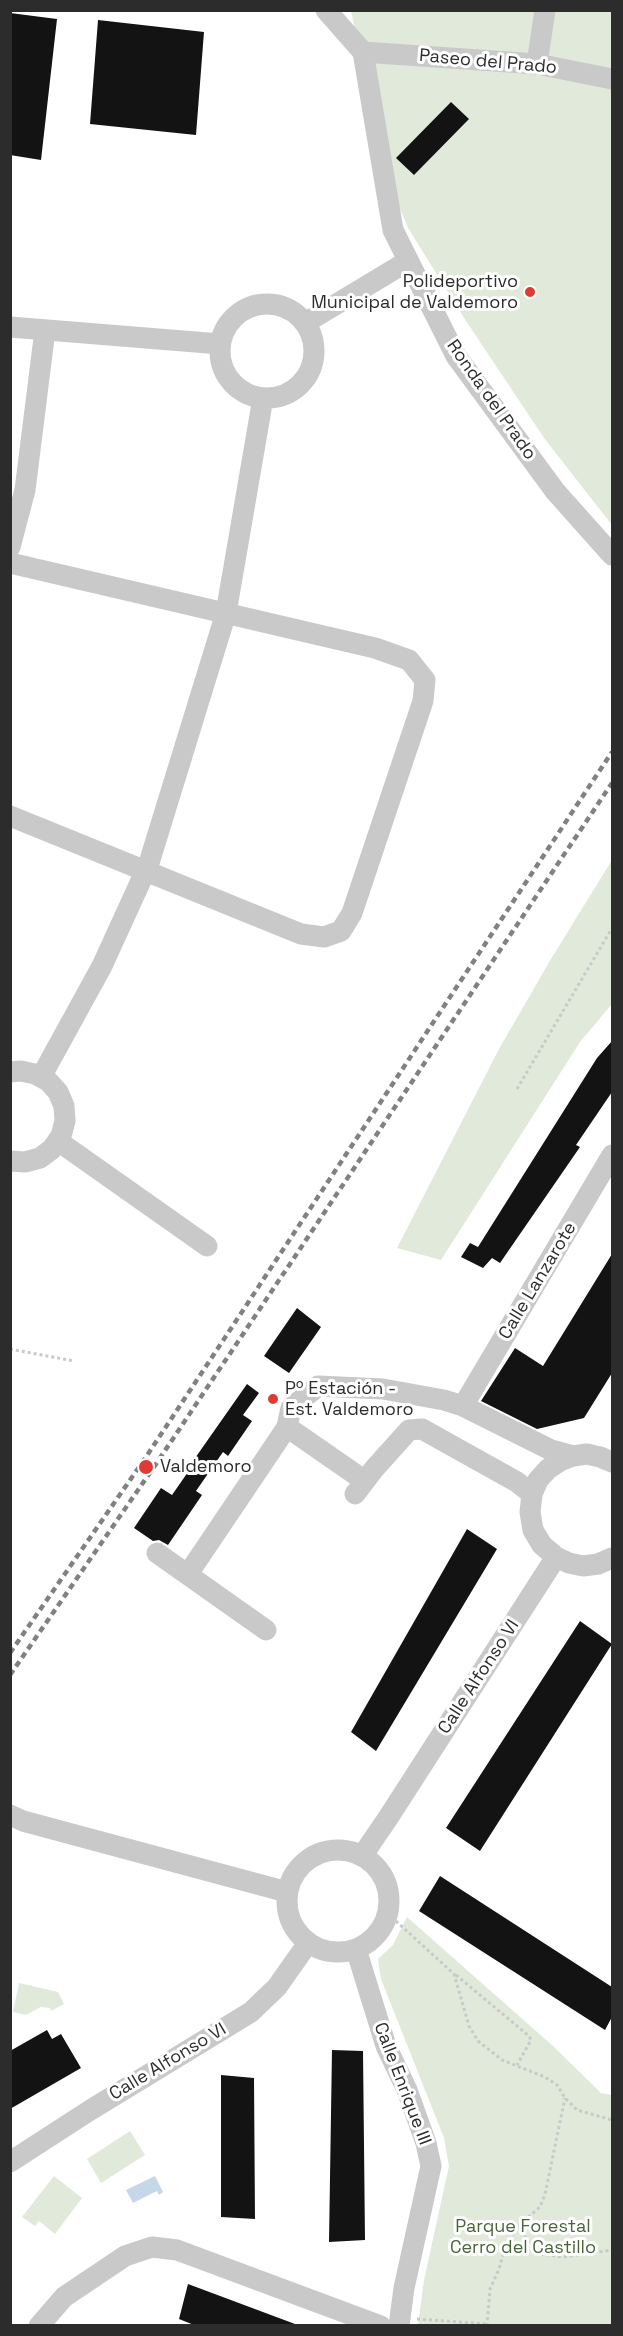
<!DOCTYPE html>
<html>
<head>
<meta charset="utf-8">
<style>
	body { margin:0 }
	#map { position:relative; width:623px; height:2336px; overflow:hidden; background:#fff; font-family:"Space Grotesk",sans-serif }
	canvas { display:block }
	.frame { position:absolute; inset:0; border:12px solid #2c2c2c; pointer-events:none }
</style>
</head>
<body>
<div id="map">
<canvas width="623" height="2336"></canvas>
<div class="frame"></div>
</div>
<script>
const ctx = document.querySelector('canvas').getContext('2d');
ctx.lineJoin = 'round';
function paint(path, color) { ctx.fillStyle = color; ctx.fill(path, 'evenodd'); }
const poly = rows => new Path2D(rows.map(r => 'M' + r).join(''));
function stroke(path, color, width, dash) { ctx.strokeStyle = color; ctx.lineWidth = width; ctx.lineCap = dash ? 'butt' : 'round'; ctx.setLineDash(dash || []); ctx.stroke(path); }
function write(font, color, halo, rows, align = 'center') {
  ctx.font = font + ' "Space Grotesk",sans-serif'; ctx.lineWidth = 6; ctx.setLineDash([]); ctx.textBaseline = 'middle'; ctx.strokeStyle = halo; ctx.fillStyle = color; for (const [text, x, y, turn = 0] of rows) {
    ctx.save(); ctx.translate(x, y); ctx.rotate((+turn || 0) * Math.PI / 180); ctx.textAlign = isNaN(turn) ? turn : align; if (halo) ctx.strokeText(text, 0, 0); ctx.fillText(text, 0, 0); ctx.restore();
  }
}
const green = poly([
	[351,11,612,11,612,525,544,438,466,321,408,228,387,177],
	[612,860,612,1004,580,1042,441,1260,397,1248,499,1049,551,959],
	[407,1917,553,2046,601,2093,612,2095,612,2325,418,2325,424,2280,449,2166,444,2138,381,1979,378,1959,393,1945],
	[19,1983,58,1992,64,2004,51,2011,50,2008,41,2007,26,2015,13,2012],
	[130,2131,145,2155,101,2183,87,2159],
	[54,2176,82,2198,55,2234,39,2221,35,2226,22,2217]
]);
const water = poly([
	[155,2176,163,2192,159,2195,157,2191,133,2203,126,2190]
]);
const building = poly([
	[10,13,57,19,41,160,10,155],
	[98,20,204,32,196,135,90,124],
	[451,102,469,119,414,175,396,158],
	[612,1041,612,1092,576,1145,580,1147,500,1263,492,1258,483,1268,461,1257,470,1243,478,1247,597,1058],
	[612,1254,612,1373,584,1418,537,1429,481,1401,515,1348,543,1366],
	[297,1308,321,1327,289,1373,264,1356],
	[247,1384,259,1393,243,1415,252,1421,228,1456,223,1452,196,1491,202,1495,168,1545,159,1540,153,1541,134,1528,161,1488,172,1495,188,1472,186,1471],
	[467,1529,497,1549,376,1751,351,1732],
	[580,1621,612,1644,480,1851,446,1828],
	[440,1876,612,1987,612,2017,605,2030,419,1911],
	[47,2030,52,2039,61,2034,81,2068,10,2109,10,2051],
	[332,2050,363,2051,365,2240,329,2242],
	[221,2075,254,2078,255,2219,221,2217],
	[188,2284,295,2324,295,2325,194,2325,179,2319]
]);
const path = poly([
	[517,1089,612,928],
	[10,1349,74,1361],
	[387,1913,454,1974,469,2026,478,2041,502,2060,545,2077,557,2085,565,2098,577,2110,612,2120],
	[456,1975,529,2036,531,2040,517,2065],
	[519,2225,528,2242,541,2254,563,2257,612,2250],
	[417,2319,487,2324],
	[487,2326,490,2289,499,2269,506,2244,519,2225,540,2207,545,2194,565,2098]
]);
const minor = poly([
	[326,10,363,52],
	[363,52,393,230,456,356,555,491,612,555],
	[363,52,537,64,612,79],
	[537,64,545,10],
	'220 351a47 47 0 1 1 94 0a47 47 0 1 1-94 0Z',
	[305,323,408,261],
	[10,327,220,344],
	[10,547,25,490,45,330],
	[10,563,375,648,409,660,425,680,423,701,352,913,341,931,324,937,301,934,10,816],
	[10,1072,21,1071,35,1074,48,1081,58,1092,64,1106,65,1121,61,1136,52,1149,40,1158,25,1162,10,1161],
	[41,1077,102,966,149,863,226,613,263,398],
	[58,1141,207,1246],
	[463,1406,612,1155],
	[287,1427,365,1481],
	[612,1462,600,1457,587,1454,573,1456,560,1461,548,1469,538,1480,532,1494,530,1512,533,1530,542,1545,556,1557,569,1563,583,1566,598,1564,612,1558],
	[355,1494,374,1469,409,1430,422,1429,517,1482,532,1494],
	[157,1553,266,1630],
	[188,1574,287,1427,291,1408,318,1386,383,1389,444,1400,463,1406,551,1450,573,1456],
	[10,1815,23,1821,287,1892],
	'287 1901a51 51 0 1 1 102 0a51 51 0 1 1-102 0Z',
	[362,1856,388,1818,556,1557],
	[356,1949,386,2046,407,2090,426,2143,431,2166,404,2288,399,2326],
	[10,2162,92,2109,251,2012,277,1987,308,1943],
	[39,2326,64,2297,125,2256,152,2247,177,2250,381,2326]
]);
const rail = poly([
	[10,1653,146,1457,612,752],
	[10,1675,156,1464,612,783]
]);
const markers = [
	[530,292,6,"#dd3b34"],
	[273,1399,6,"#dd3b34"],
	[146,1467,8,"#dd3b34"]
];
const streetNames = [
	["Paseo del Prado",488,62,5],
	["Ronda del Prado",491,400,55],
	["Calle Lanzarote",538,1281,-59],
	["Calle Alfonso VI",479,1677,-57],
	["Calle Alfonso VI",168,2062,-31],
	["Calle Enrique III",402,2084,69]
];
const poiNames = [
	["Polideportivo",518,282,"right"],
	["Municipal de Valdemoro",518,303,"right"],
	["Pº Estación -",285,1389],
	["Est. Valdemoro",285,1410],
	["Valdemoro",160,1467]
];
const parkNames = [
	["Parque Forestal",523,2227],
	["Cerro del Castillo",523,2248]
];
paint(green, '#e0e9da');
paint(water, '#c6d7e9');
paint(building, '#131313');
stroke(path, '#c9c9c9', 3, [3, 3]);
stroke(minor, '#c9c9c9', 21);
stroke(rail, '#818181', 4.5, [6, 4.5]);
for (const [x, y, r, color] of markers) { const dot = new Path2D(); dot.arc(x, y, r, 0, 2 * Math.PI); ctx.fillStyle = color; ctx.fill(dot); stroke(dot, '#fff', 2); }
write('18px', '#2c2c2c', '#fff', streetNames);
write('18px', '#2c2c2c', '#fff', poiNames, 'left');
write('18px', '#4a653c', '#fff', parkNames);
</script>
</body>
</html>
